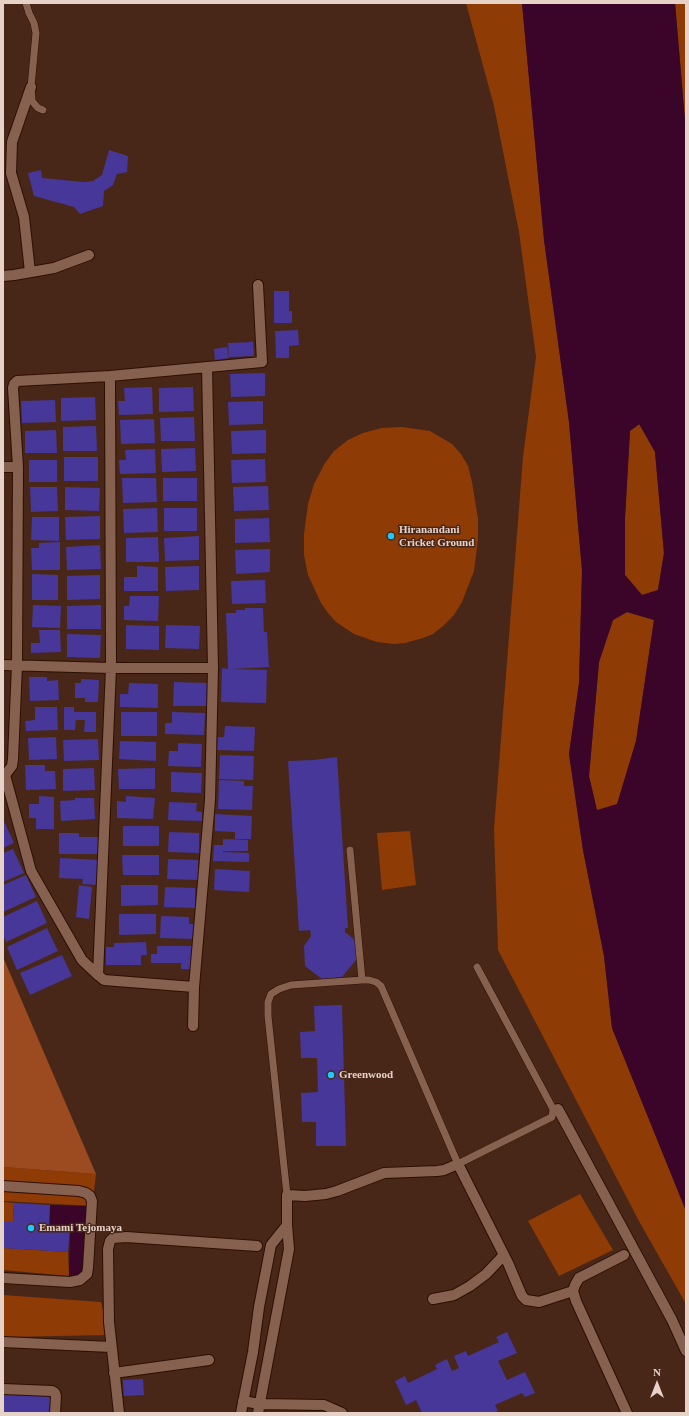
<!DOCTYPE html>
<html>
<head>
<meta charset="utf-8">
<style>
	body { margin:0 }
	#map { position:relative; width:689px; height:1416px; overflow:hidden; background:#482718; font-family:Georgia,serif }
	canvas { display:block }
	.frame { position:absolute; inset:0; border:4px solid #e7d2c8; pointer-events:none }
	.north { position:absolute; left:637px; top:1364px; width:40px; height:40px; -webkit-text-stroke:3px #482718; paint-order:stroke; rotate:0deg; font-size:11px; font-weight:700; line-height:16px; text-align:center; color:#e7d2c8 }
	.north::after { content:''; display:block; margin:auto; width:14px; height:18px; background:#e7d2c8; clip-path:polygon(50% 0,100% 100%,50% 72%,0 100%) }
</style>
</head>
<body>
<div id="map">
<canvas width="689" height="1416"></canvas>
<div class="frame"></div>
<div class="north">N</div>
</div>
<script>
const ctx = document.querySelector('canvas').getContext('2d');
ctx.lineJoin = 'round';
function paint(path, color) { ctx.fillStyle = color; ctx.fill(path, 'evenodd'); }
const poly = rows => new Path2D(rows.map(r => 'M' + r).join(''));
function stroke(path, color, width, dash) { ctx.strokeStyle = color; ctx.lineWidth = width; ctx.lineCap = dash ? 'butt' : 'round'; ctx.setLineDash(dash || []); ctx.stroke(path); }
function write(font, color, halo, rows, align = 'center') {
  ctx.font = font + ' Georgia,serif'; ctx.lineWidth = 3; ctx.setLineDash([]); ctx.textBaseline = 'middle'; ctx.strokeStyle = halo; ctx.fillStyle = color; for (const [text, x, y, turn = 0] of rows) {
    ctx.save(); ctx.translate(x, y); ctx.rotate((+turn || 0) * Math.PI / 180); ctx.textAlign = isNaN(turn) ? turn : align; if (halo) ctx.strokeText(text, 0, 0); ctx.fillText(text, 0, 0); ctx.restore();
  }
}
const green = poly([
	[466,3,522,3,544,240,569,422,582,570,579,683,569,754,583,850,604,956,612,1028,686,1211,686,1304,640,1223,498,950,494,829,523,457,536,357,519,232,494,106],
	[675,3,686,3,686,132],
	[640,424,655,452,664,553,658,590,642,595,625,575,625,518,630,431],
	[402,427,430,431,452,444,461,454,468,466,472,482,478,519,478,539,474,571,462,602,454,615,443,626,433,634,423,638,405,643,394,644,377,642,354,634,336,622,328,613,321,603,308,575,304,555,304,534,308,504,314,484,325,463,334,451,348,440,363,433,382,428],
	[627,612,654,620,636,741,617,805,597,811,589,776,599,662,613,620],
	[410,831,416,885,382,890,377,833],
	[3,1167,96,1174,92,1206,3,1201],
	[580,1194,613,1250,559,1276,528,1221],
	[3,1202,14,1203,13,1221,3,1221],
	[3,1248,68,1252,69,1276,3,1270],
	[3,1295,101,1302,110,1335,3,1337]
]);
const forest = poly([
	[3,957,96,1174,3,1167]
]);
const water = poly([
	[522,3,675,3,686,132,686,1211,612,1028,604,956,583,850,569,754,579,683,582,570,569,422,544,240],
	[639,424,655,452,664,553,658,590,642,595,625,575,625,518,630,431],
	[627,612,654,620,636,741,617,804,597,810,589,776,599,662,613,620],
	[50,1205,92,1206,84,1276,69,1276,70,1228,49,1227]
]);
const building = poly([
	[109,150,128,156,127,172,117,174,113,185,104,191,103,206,80,214,74,207,34,196,28,173,41,170,42,178,84,182,93,181,102,175],
	[274,291,289,291,289,311,292,311,292,323,274,323],
	[298,330,299,345,289,346,289,358,276,358,275,331],
	[253,342,254,356,229,357,228,343],
	[227,347,229,358,215,360,214,349],
	[265,373,265,396,231,397,230,374],
	[152,387,153,414,119,415,118,401,125,401,124,388],
	[193,387,194,411,159,412,159,388],
	[95,397,96,420,61,421,61,398],
	[55,400,56,422,22,423,21,401],
	[263,401,263,424,229,425,228,402],
	[194,417,195,441,161,441,160,418],
	[154,419,155,443,121,444,120,420],
	[96,426,97,451,63,451,63,427],
	[56,430,57,453,25,453,25,431],
	[266,430,266,453,232,454,231,431],
	[195,448,196,471,162,472,161,449],
	[155,449,156,473,120,474,119,460,126,460,125,450],
	[64,457,98,457,98,481,64,481],
	[265,459,266,482,232,483,231,460],
	[29,460,57,460,57,482,29,482],
	[122,478,156,478,157,502,123,503],
	[163,478,197,478,197,501,163,501],
	[268,486,269,510,234,511,233,487],
	[30,487,57,487,58,511,31,512],
	[65,487,100,488,99,511,65,510],
	[157,508,158,532,124,533,123,509],
	[164,508,197,508,197,531,164,531],
	[100,516,100,539,66,540,65,517],
	[32,517,59,517,59,541,31,540],
	[269,518,270,542,235,543,235,519],
	[199,536,199,560,165,561,164,538],
	[158,537,159,562,126,562,126,538],
	[60,542,60,570,32,570,31,548,39,548,39,543],
	[100,545,101,569,67,570,66,547],
	[270,549,270,572,236,574,235,550],
	[137,566,158,567,158,591,124,591,124,577,137,577],
	[199,566,199,590,166,591,165,567],
	[32,574,58,575,58,600,32,600],
	[100,575,100,599,67,600,67,576],
	[265,580,266,603,232,604,231,581],
	[130,596,159,596,158,621,124,620,124,606,129,606],
	[33,605,61,606,60,628,32,627],
	[101,605,101,629,67,629,67,606],
	[245,608,263,608,264,632,267,632,269,667,231,669,267,670,266,703,221,702,222,668,228,669,226,613,236,613,236,610,245,610],
	[126,625,159,626,159,650,126,649],
	[166,625,200,626,199,649,165,648],
	[39,630,60,630,61,652,31,653,31,643,40,643],
	[67,634,101,635,100,658,67,657],
	[29,677,47,677,47,681,58,680,59,700,30,701],
	[81,679,99,680,98,702,85,702,85,698,75,698,75,683,81,683],
	[174,682,208,683,207,706,173,706],
	[129,683,158,684,158,708,120,707,120,694,128,694],
	[35,707,57,707,58,730,26,731,25,721,35,720],
	[64,707,74,707,74,712,96,712,96,732,84,732,85,720,76,720,75,730,64,730],
	[121,712,157,712,157,736,121,736],
	[172,712,205,713,204,735,165,734,165,723,172,723],
	[225,726,255,727,254,751,217,750,218,737,224,737],
	[56,737,57,759,29,760,28,738],
	[98,739,99,760,64,761,63,740],
	[120,741,156,742,156,761,119,759],
	[178,743,202,744,201,767,168,766,169,751,178,751],
	[220,755,254,756,253,780,219,779],
	[337,757,348,928,345,928,345,932,356,941,356,960,342,977,322,979,305,966,304,946,311,936,310,930,299,931,288,761,313,760],
	[25,765,45,765,45,771,55,771,56,789,26,790],
	[94,768,95,790,63,791,63,769],
	[155,768,155,789,119,789,118,769],
	[171,772,202,773,201,793,171,792],
	[219,780,244,781,244,786,253,786,252,810,218,809],
	[39,796,54,797,54,829,36,829,36,818,29,818,29,804,39,804],
	[126,796,155,798,153,819,117,818,117,801,126,802],
	[75,798,94,798,95,819,61,821,60,801,75,800],
	[169,802,197,803,196,811,202,812,202,821,168,820],
	[215,814,252,816,251,839,235,839,235,832,215,831],
	[3,819,14,843,3,848],
	[123,826,159,826,159,846,123,846],
	[169,832,199,833,199,853,168,852],
	[59,833,79,833,79,837,99,837,99,854,59,854],
	[223,839,248,840,248,851,223,851,223,852,249,853,249,862,213,861,214,845,223,845],
	[13,849,24,873,3,882,3,853],
	[122,855,159,855,159,875,123,875],
	[60,858,101,860,99,885,82,884,83,879,59,878],
	[168,859,198,860,198,880,167,879],
	[215,869,250,871,249,892,214,890],
	[26,875,36,897,3,912,3,885],
	[79,885,92,887,89,919,76,917],
	[121,885,158,885,158,905,121,906],
	[165,887,195,888,195,908,164,907],
	[37,901,47,923,6,942,3,934,3,917],
	[119,914,156,914,156,934,119,935],
	[161,916,189,917,189,924,195,924,195,939,160,938],
	[47,928,58,951,17,970,7,947],
	[146,942,147,955,141,955,141,965,106,965,106,947,114,947,114,943],
	[157,946,192,946,192,969,181,969,181,963,151,963,151,954,157,954],
	[62,955,72,976,30,995,20,973],
	[342,1005,346,1146,316,1146,316,1122,302,1122,301,1093,318,1092,317,1058,301,1058,300,1032,315,1031,314,1006],
	[14,1203,50,1205,49,1227,70,1228,68,1252,3,1248,3,1221,13,1221],
	[507,1332,517,1353,498,1361,507,1380,525,1372,535,1393,525,1397,522,1393,495,1405,498,1411,493,1413,422,1413,416,1400,406,1405,395,1381,405,1376,408,1383,437,1369,435,1365,447,1359,452,1371,459,1368,454,1356,466,1351,468,1356,499,1342,496,1337],
	[143,1379,144,1395,124,1396,123,1380],
	[3,1394,51,1396,50,1413,3,1413]
]);
const lane = poly([
	[26,3,29,13,34,23,36,33,31,87,32,101,38,108,43,110],
	[350,850,362,980],
	[287,1195,268,1016,268,1002,271,994,279,989,291,985,362,980,369,980,376,982,381,986,458,1164,552,1117,553,1110,552,1107,477,967]
]);
const street = poly([
	[30,272,24,217,11,173,12,142,31,87],
	[3,276,14,275,54,268,89,255],
	[110,376,111,668,213,668],
	[3,467,18,467,13,388,14,384,17,381,110,376,262,362,258,285],
	[3,665,111,668,98,975,104,980,194,987],
	[3,773,5,775,12,766,13,759,17,665,18,467],
	[5,775,31,871,82,960,98,975],
	[193,1026,194,987,210,800,213,668,207,367],
	[558,1109,672,1320,686,1351],
	[3,1186,79,1191,86,1193,90,1196,92,1201,88,1268,87,1274,80,1280,70,1282,3,1278],
	[624,1255,579,1278,575,1285,573,1291,576,1301,627,1413],
	[433,1299,454,1295,470,1286,486,1274,504,1255],
	[3,1342,111,1347],
	[114,1373,209,1360],
	[3,1389,52,1391,55,1393,56,1396,55,1413],
	[243,1401,259,1404,324,1405,342,1413],
	[119,1413,109,1322,108,1249,110,1241,113,1238,126,1237,257,1246],
	[241,1413,253,1352,259,1307,271,1245,287,1225],
	[258,1413,289,1249,287,1225,287,1195,305,1196,326,1194,337,1191,384,1173,437,1171,444,1170,458,1164,508,1263,522,1296,526,1300,539,1302,573,1291]
]);
const markers = [
	[391,536,4,"#1dc9fd"],
	[331,1075,4,"#1dc9fd"],
	[31,1228,4,"#1dc9fd"]
];
const poiNames = [
	["Hiranandani",399,530],
	["Cricket Ground",399,543],
	["Greenwood",339,1075],
	["Emami Tejomaya",39,1228]
];
paint(green, '#8f3b06');
paint(forest, '#9c4a20');
paint(water, '#3b0529');
paint(building, '#473798');
stroke(lane, '#2d0f02', 8);
stroke(street, '#2d0f02', 12);
stroke(lane, '#866150', 7);
stroke(street, '#866150', 10);
for (const [x, y, r, color] of markers) { const dot = new Path2D(); dot.arc(x, y, r, 0, 2 * Math.PI); ctx.fillStyle = color; ctx.fill(dot); stroke(dot, '#482718', 1.5); }
write('bold 11px', '#e7d2c8', '#482718', poiNames, 'left');
</script>
</body>
</html>
